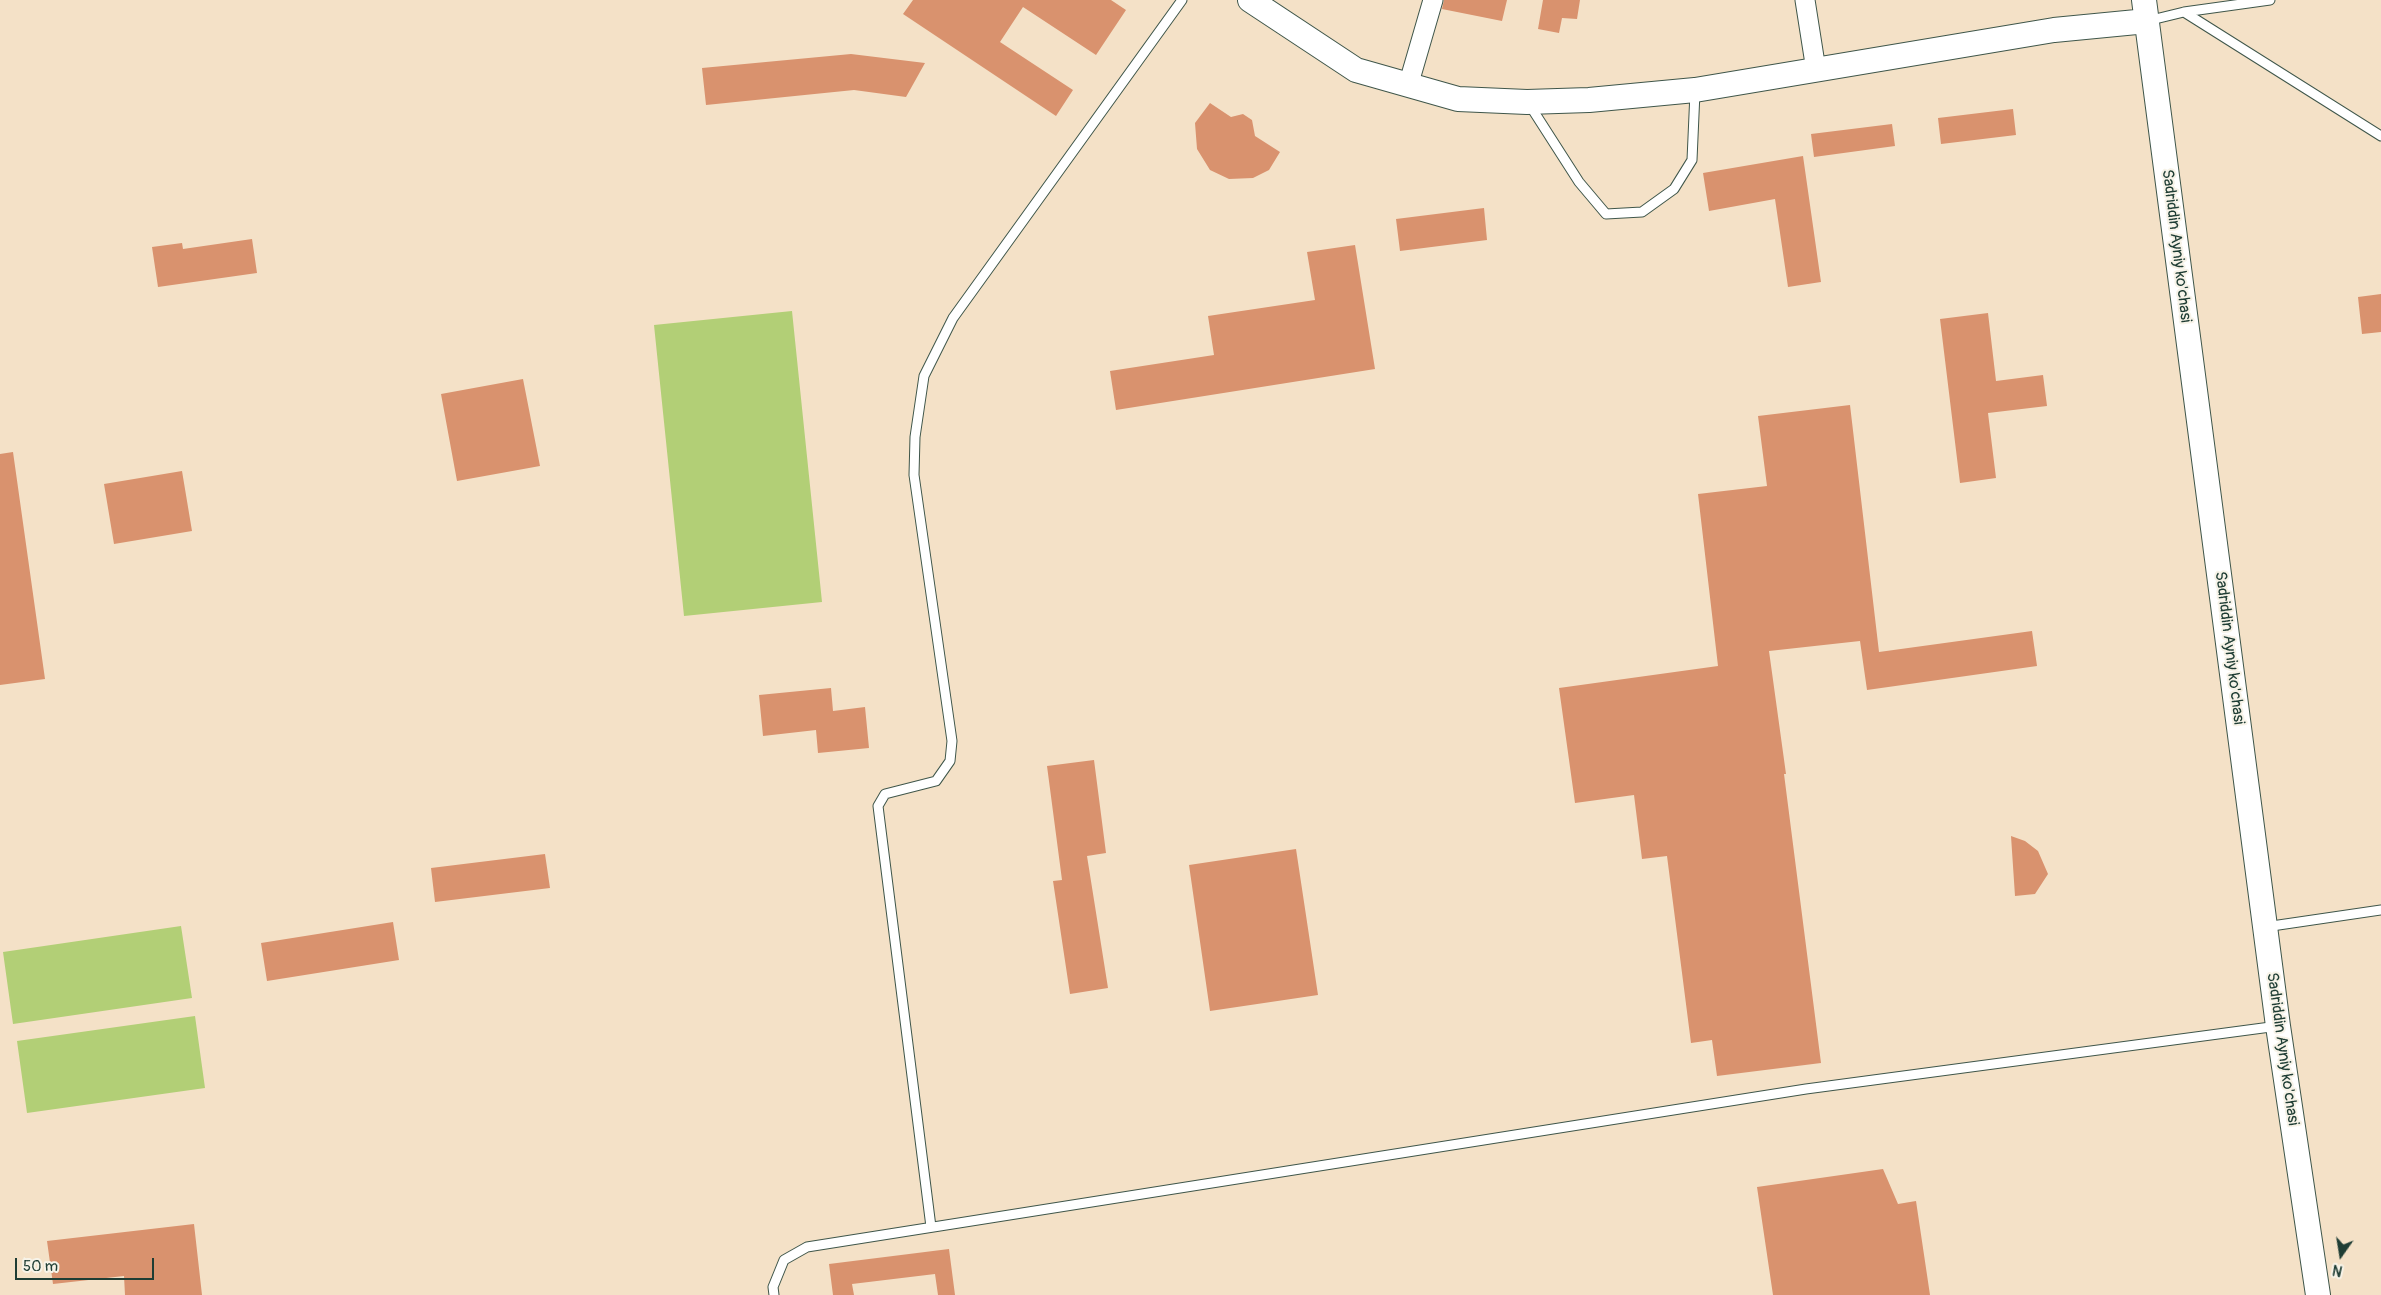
<!DOCTYPE html>
<html>
<head>
<meta charset="utf-8">
<style>
	body { margin:0 }
	#map { position:relative; width:2381px; height:1295px; overflow:hidden; background:#f4e1c7; font-family:Pangolin,sans-serif }
	canvas { display:block }
	.north { position:absolute; left:2316px; top:1230px; width:50px; height:50px; -webkit-text-stroke:4px #f7f3e8; paint-order:stroke; rotate:193deg; font-size:14px; font-weight:700; line-height:20px; text-align:center; color:#1f3d34 }
	.north::after { content:''; display:block; margin:auto; width:18px; height:22px; background:#1f3d34; clip-path:polygon(50% 0,100% 100%,50% 72%,0 100%) }
	.scale { position:absolute; left:15px; top:1258px; width:139px; height:22px; box-sizing:border-box; border:2px solid #1f3d34; border-top:0; padding-left:6px; font-size:15px; line-height:18px; white-space:nowrap; color:#1f3d34; -webkit-text-stroke:4px #f7f3e8; paint-order:stroke }
</style>
</head>
<body>
<div id="map">
<canvas width="2381" height="1295"></canvas>
<div class="north">N</div>
<div class="scale">50 m</div>
</div>
<script>
const ctx = document.querySelector('canvas').getContext('2d');
ctx.lineJoin = 'round';
function paint(path, color) { ctx.fillStyle = color; ctx.fill(path, 'evenodd'); }
const poly = rows => new Path2D(rows.map(r => 'M' + r).join(''));
function stroke(path, color, width, dash) { ctx.strokeStyle = color; ctx.lineWidth = width; ctx.lineCap = dash ? 'butt' : 'round'; ctx.setLineDash(dash || []); ctx.stroke(path); }
function write(font, color, halo, rows, align = 'center') {
  ctx.font = font + ' Pangolin,sans-serif'; ctx.lineWidth = 4; ctx.setLineDash([]); ctx.textBaseline = 'middle'; ctx.strokeStyle = halo; ctx.fillStyle = color; for (const [text, x, y, turn = 0] of rows) {
    ctx.save(); ctx.translate(x, y); ctx.rotate((+turn || 0) * Math.PI / 180); ctx.textAlign = isNaN(turn) ? turn : align; if (halo) ctx.strokeText(text, 0, 0); ctx.fillText(text, 0, 0); ctx.restore();
  }
}
const green = poly([
	[792,311,822,602,684,616,654,325],
	[181,926,192,998,13,1024,3,952],
	[195,1016,205,1088,27,1113,17,1041]
]);
const building = poly([
	[913,0,1111,0,1126,10,1096,55,1023,7,1000,42,1073,90,1056,116,903,14],
	[1444,0,1507,0,1502,21,1442,9],
	[1543,0,1580,0,1577,19,1562,18,1559,33,1538,29],
	[851,54,925,63,906,97,854,90,706,105,702,68],
	[1210,103,1231,117,1243,114,1252,120,1255,136,1280,152,1269,170,1253,178,1229,179,1210,170,1197,149,1195,123],
	[2013,109,2016,135,1941,144,1938,118],
	[1892,124,1895,146,1814,157,1811,134],
	[1803,156,1821,282,1788,287,1775,199,1709,211,1703,173],
	[1484,208,1487,240,1400,251,1396,219],
	[252,239,257,273,158,287,152,247,182,243,183,249],
	[1355,245,1375,369,1116,410,1110,371,1214,355,1208,316,1315,300,1307,252],
	[2381,294,2381,332,2362,334,2358,297],
	[1988,313,1996,381,2043,375,2047,406,1988,413,1996,478,1960,483,1940,319],
	[523,379,540,466,457,481,441,394],
	[1850,405,1879,652,2032,631,2037,666,1867,690,1860,641,1769,651,1786,774,1784,774,1821,1063,1717,1076,1712,1040,1691,1043,1667,856,1642,859,1634,795,1575,803,1559,688,1718,666,1698,494,1767,486,1758,416],
	[13,452,45,679,0,685,0,454],
	[182,471,192,531,114,544,104,484],
	[831,688,833,711,865,707,869,748,818,753,816,730,763,736,759,695],
	[1094,760,1106,853,1087,856,1108,988,1070,994,1053,881,1062,880,1047,766],
	[2011,836,2025,841,2038,851,2048,874,2035,894,2015,896],
	[1296,849,1318,995,1210,1011,1189,865],
	[545,854,550,888,435,902,431,868],
	[393,922,399,960,267,981,261,943],
	[1883,1169,1898,1204,1916,1201,1930,1295,1773,1295,1757,1187],
	[194,1224,202,1295,125,1295,124,1276,53,1284,47,1241],
	[949,1249,955,1295,938,1295,935,1274,852,1284,854,1295,833,1295,829,1264]
]);
const service = poly([
	[2184,12,2381,136],
	[2147,21,2184,12,2270,0],
	[1529,104,1579,182,1606,214,1642,212,1674,189,1692,160,1695,92],
	[2265,927,2381,910],
	[931,1227,878,806,885,794,936,781,950,761,952,741,914,475,915,437,924,376,953,318,1182,0],
	[774,1295,773,1287,784,1260,807,1247,1806,1089,2278,1026]
]);
const minor = poly([
	[1805,0,1816,70],
	[1408,86,1433,0]
]);
const tertiary = poly([
	[1250,0,1356,70,1458,99,1527,102,1589,100,1695,90,2054,30,2147,21],
	[2144,0,2278,1026,2318,1295]
]);
const streetNames = [
	["Sadriddin Ayniy ko'chasi",2176,246,83],
	["Sadriddin Ayniy ko'chasi",2229,648,83],
	["Sadriddin Ayniy ko'chasi",2282,1049,82]
];
paint(green, '#b2cf76');
paint(building, '#d9926e');
stroke(service, '#3f564a', 11);
stroke(minor, '#3f564a', 21);
stroke(tertiary, '#3f564a', 26);
stroke(service, '#fff', 9);
stroke(minor, '#fff', 19);
stroke(tertiary, '#fff', 24);
write('16px', '#1f3d34', '#f7f3e8', streetNames);
</script>
</body>
</html>
